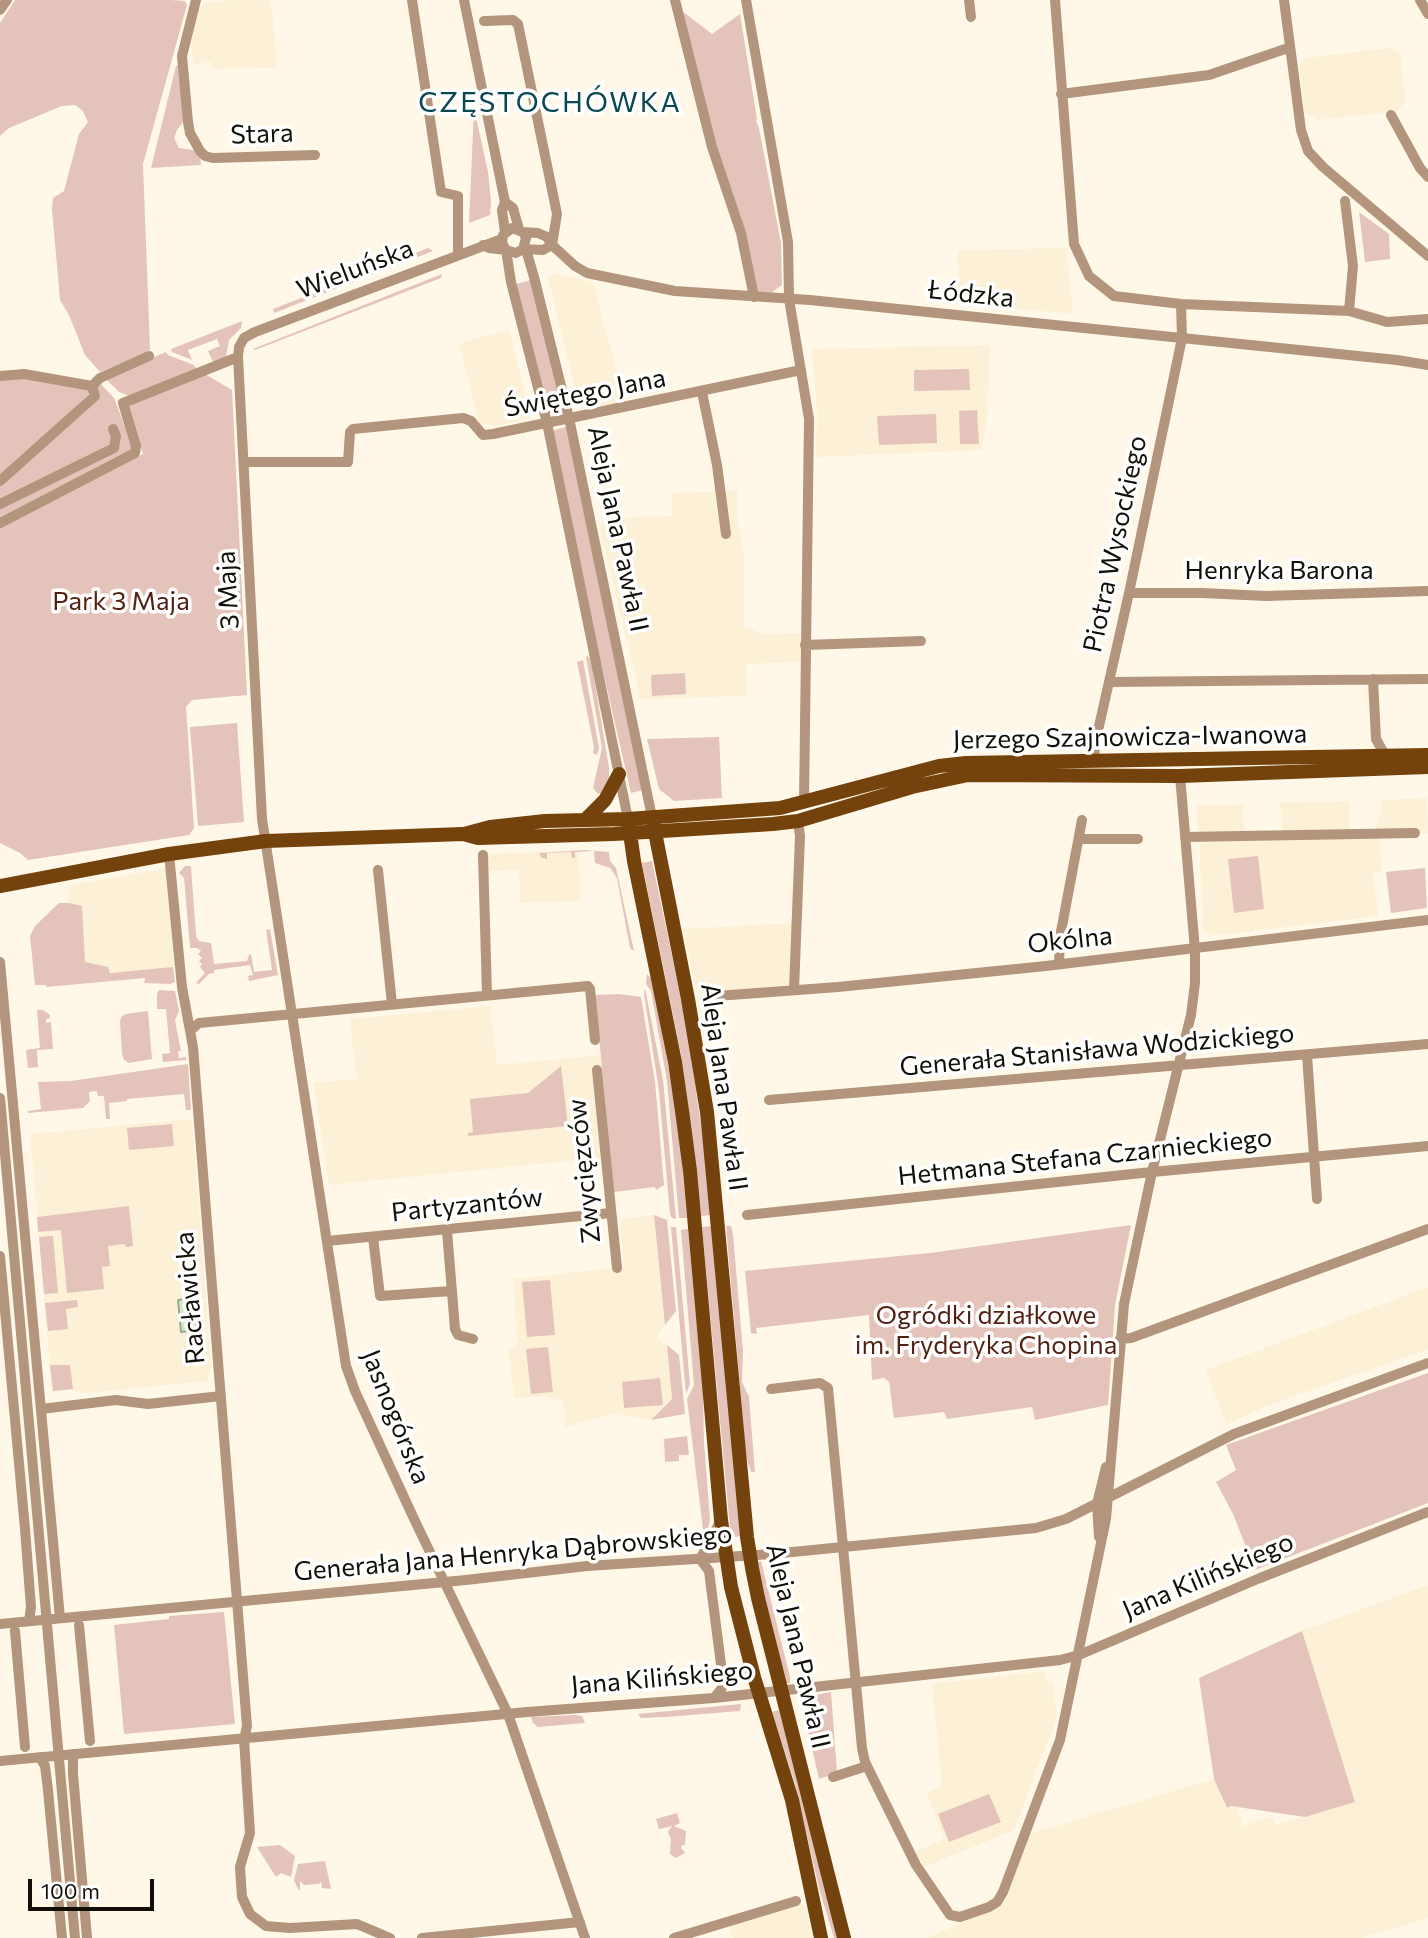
<!DOCTYPE html>
<html>
<head>
<meta charset="utf-8">
<style>
	body { margin:0 }
	#map { position:relative; width:1428px; height:1938px; overflow:hidden; background:#fff8e9; font-family:Commissioner,sans-serif }
	canvas { display:block }
	.scale { position:absolute; left:28px; top:1879px; width:126px; height:32px; box-sizing:border-box; border:4px solid #120f09; border-top:0; padding-left:9px; font-size:21px; line-height:24px; white-space:nowrap; color:#120f09; -webkit-text-stroke:5px #fff; paint-order:stroke }
</style>
</head>
<body>
<div id="map">
<canvas width="1428" height="1938"></canvas>
<div class="scale">100 m</div>
</div>
<script>
const ctx = document.querySelector('canvas').getContext('2d');
ctx.lineJoin = 'round';
function paint(path, color) { ctx.fillStyle = color; ctx.fill(path, 'evenodd'); }
const poly = rows => new Path2D(rows.map(r => 'M' + r).join(''));
function stroke(path, color, width, dash) { ctx.strokeStyle = color; ctx.lineWidth = width; ctx.lineCap = dash ? 'butt' : 'round'; ctx.setLineDash(dash || []); ctx.stroke(path); }
function write(font, color, halo, rows, align = 'center') {
  ctx.font = font + ' Commissioner,sans-serif'; ctx.lineWidth = 7; ctx.setLineDash([]); ctx.textBaseline = 'middle'; ctx.strokeStyle = halo; ctx.fillStyle = color; for (const [text, x, y, turn = 0] of rows) {
    ctx.save(); ctx.translate(x, y); ctx.rotate((+turn || 0) * Math.PI / 180); ctx.textAlign = isNaN(turn) ? turn : align; if (halo) ctx.strokeText(text, 0, 0); ctx.fillText(text, 0, 0); ctx.restore();
  }
}
const built = poly([
	[234,0,269,0,273,14,277,68,212,69,211,62,193,65,191,37,196,15,204,3],
	[1391,48,1400,53,1406,101,1397,111,1317,120,1305,113,1299,67,1305,58],
	[1067,248,1073,314,955,303,959,288,957,250],
	[553,273,593,282,625,402,581,409,579,406,548,278],
	[509,329,531,418,496,426,479,423,459,344],
	[990,345,988,409,982,450,816,457,817,415,812,349],
	[737,491,738,523,744,554,744,627,765,634,802,633,802,662,746,664,747,696,641,699,599,524,631,517,672,516,672,493],
	[1427,798,1428,833,1375,832,1382,800],
	[1349,801,1350,831,1283,832,1280,803],
	[1197,805,1243,805,1244,833,1198,833],
	[1380,835,1381,872,1373,873,1378,916,1212,936,1203,930,1199,839],
	[579,851,580,901,520,903,519,870,488,871,487,854],
	[166,868,183,966,138,972,81,973,67,886],
	[793,923,791,981,789,985,701,994,695,985,683,929],
	[491,1006,497,1065,601,1055,610,1157,329,1185,313,1083,356,1079,350,1019],
	[192,1119,211,1367,207,1381,84,1393,73,1390,52,1392,30,1134],
	[654,1215,665,1325,658,1333,658,1339,667,1345,672,1399,651,1420,612,1414,565,1427,563,1401,542,1396,514,1398,508,1348,517,1347,513,1279,624,1267,620,1219],
	[1428,1287,1428,1349,1264,1407,1226,1425,1206,1370],
	[1428,1585,1428,1918,1362,1938,927,1938,986,1912,1007,1897,1029,1834,1214,1779,1226,1808,1237,1807,1243,1826,1272,1817,1275,1825,1355,1802,1302,1631],
	[1044,1671,1046,1682,1053,1681,1057,1718,1014,1830,924,1867,916,1852,944,1839,927,1793,942,1786,932,1684],
	[801,1904,807,1908,812,1938,733,1938,729,1925]
]);
const green = poly([
	[15,0,171,0,185,1,187,5,143,164,150,349,148,352,100,372,85,355,69,315,60,300,52,209,53,198,64,191,79,134,88,122,83,111,75,105,62,106,9,128,0,136,0,23],
	[682,11,712,34,740,14,757,119,756,121,759,128,781,243,782,285,772,292,756,292,715,146],
	[179,65,184,121,177,130,174,138,179,148,193,150,200,156,201,165,151,168,176,66],
	[474,108,488,172,491,202,490,215,469,223],
	[1359,212,1389,234,1390,259,1365,262],
	[428,248,433,251,274,313,273,309],
	[442,274,441,278,255,350,253,349],
	[531,280,562,412,554,415,549,413,516,284],
	[242,321,241,328,229,340,226,357,213,362,208,351,220,346,217,339,188,350,192,360,172,352,171,349],
	[166,352,168,355,194,365,196,369,129,396,119,392,105,378],
	[969,369,970,390,914,391,914,370],
	[205,374,232,390,247,695,192,700,186,707,194,828,189,835,28,860,20,853,0,843,0,526,143,454,127,410,129,405],
	[25,378,88,388,91,396,0,478,0,380],
	[100,383,114,398,131,442,131,450,0,517,0,506,112,446,0,502,0,483],
	[977,410,979,444,960,444,959,411],
	[936,414,937,443,879,445,877,416],
	[566,427,643,790,631,793,599,654,554,436,554,430],
	[588,656,591,660,609,768,609,779,605,795,597,793,593,788,602,748,586,657],
	[583,660,599,748,597,755,593,753,594,747,577,662],
	[685,673,686,694,652,696,651,675],
	[237,723,244,822,198,826,190,727],
	[719,737,722,798,674,801,659,789,647,739],
	[585,850,609,852,610,861,616,868,634,951,630,948,617,878,610,868,595,863,594,851,575,852,575,858,572,858,571,852,547,853,547,859,542,858,539,853],
	[1258,856,1264,909,1234,913,1228,859],
	[652,861,686,1022,706,1160,712,1215,701,1216,681,1054,642,863],
	[185,866,191,866,196,936,199,941,211,943,214,964,247,961,249,955,251,954,254,972,272,970,266,930,270,929,278,975,249,981,248,976,253,975,250,965,214,970,214,973,209,974,199,984,196,983,205,973,200,967,202,964,199,961,202,958,198,954,201,951,197,948,190,948,184,878,179,873],
	[1425,868,1427,908,1391,913,1386,872],
	[59,903,69,903,82,906,85,962,108,967,110,973,173,967,175,982,170,984,144,983,145,978,46,987,46,985,35,985,30,936,35,926],
	[647,974,653,981,668,1064,679,1130,687,1218,679,1218,667,1081,651,991,646,984],
	[645,988,663,1080,676,1219,672,1218,670,1214,659,1091,644,994],
	[159,990,175,991,179,1011,175,1020,181,1051,178,1051,179,1058,186,1057,186,1060,163,1062,162,1054,170,1053,166,1009,157,1009,157,994],
	[619,994,641,997,655,1082,664,1185,656,1190,655,1187,614,1192,595,995],
	[37,1010,43,1010,50,1015,50,1018,46,1019,46,1023,51,1022,53,1049,37,1050,38,1067,28,1068,26,1050,40,1048],
	[148,1011,152,1059,129,1063,124,1060,122,1054,120,1022,121,1017,126,1014],
	[188,1064,191,1110,186,1110,184,1094,127,1099,127,1101,109,1103,110,1119,106,1119,104,1096,98,1096,97,1091,89,1092,90,1101,83,1108,28,1113,28,1111,41,1109,38,1082,71,1081],
	[561,1066,568,1126,468,1136,468,1133,473,1132,470,1099,528,1093],
	[172,1124,174,1146,129,1150,127,1128],
	[129,1206,133,1246,126,1247,124,1244,108,1246,110,1266,102,1267,104,1289,67,1293,61,1230,38,1232,37,1217],
	[654,1215,667,1220,676,1311,665,1325],
	[1131,1225,1115,1305,1108,1405,1035,1420,1032,1407,947,1419,944,1412,894,1418,889,1382,884,1378,872,1380,869,1315,756,1328,757,1334,751,1333,745,1271,930,1253],
	[712,1226,740,1536,731,1538,702,1227],
	[726,1226,731,1226,733,1234,743,1352,742,1382,749,1397,755,1472,751,1472,746,1456],
	[671,1227,676,1227,690,1384,686,1394],
	[688,1229,703,1393,704,1443,710,1519,706,1539,704,1537,687,1399,694,1385,681,1230],
	[53,1236,58,1293,44,1294,39,1237],
	[550,1280,555,1335,527,1337,522,1282],
	[77,1300,78,1307,66,1309,68,1329,48,1331,45,1303],
	[667,1345,679,1355,685,1414,651,1420,672,1399],
	[548,1347,553,1392,531,1394,526,1349],
	[50,1365,70,1365,73,1389,53,1391],
	[1428,1373,1428,1503,1255,1570,1233,1514,1216,1482,1236,1470,1226,1445],
	[660,1378,663,1405,624,1408,622,1382],
	[687,1436,689,1455,679,1455,679,1461,665,1462,664,1439],
	[761,1561,790,1677,790,1683,786,1683,766,1607,757,1562],
	[224,1612,235,1724,124,1734,114,1625,169,1619,169,1616],
	[1302,1631,1355,1802,1305,1817,1231,1806,1227,1808,1214,1779,1199,1678],
	[831,1692,837,1773,819,1779,801,1701,805,1697],
	[741,1704,740,1711,666,1717,641,1718,638,1714],
	[779,1710,794,1766,837,1938,834,1938,819,1888,795,1783,772,1712],
	[576,1715,582,1716,585,1723,538,1727,533,1723,531,1717],
	[989,1794,1001,1822,949,1842,938,1814],
	[677,1813,680,1823,674,1826,686,1831,685,1845,682,1845,681,1848,685,1853,676,1858,670,1854,671,1839,668,1832,672,1826,659,1829,656,1819],
	[280,1845,295,1856,291,1877,281,1873,276,1877,257,1847],
	[325,1861,331,1889,322,1888,321,1881,319,1884,304,1885,300,1881,300,1891,298,1889,294,1880,298,1864]
]);
const water = poly([
	[194,1298,197,1330,181,1332,178,1300,194,1298]
]);
const minor = poly([
	[196,0,182,56,188,122,190,133,200,151,205,156,213,158,315,155],
	[412,0,441,192,458,196,458,254],
	[464,0,505,202,502,210,505,232],
	[675,0,712,147,741,233,754,297],
	[746,0,788,242,789,299,809,419,804,803],
	[969,0,971,17],
	[1055,0,1074,244,1089,276,1114,296,1181,304,1349,311,1387,322,1428,319],
	[1284,0,1301,130,1308,151,1323,167,1428,256],
	[1420,0,1428,14],
	[0,10,7,0],
	[484,21,513,20,518,24,557,214,552,245],
	[1061,94,1209,75,1285,49],
	[1391,115,1420,168,1428,177],
	[1345,201,1353,266,1349,311],
	[505,202,513,208,519,229],
	[523,232,538,233,547,237,552,245,575,266,587,273,675,291,810,300,1397,360,1428,365],
	[502,239,255,332,244,338,239,347,238,357,262,819,346,1366,355,1391,415,1521,508,1714,585,1938],
	[483,245,489,248,506,250,516,253,523,249,526,238,523,232,512,228,503,235,502,243,506,250,511,282,547,423,628,819],
	[523,249,527,253,534,277,569,418,652,817],
	[523,249,543,250,552,245],
	[0,376,24,374,92,386,100,378,149,356],
	[702,392,717,465,726,534],
	[244,462,348,462,350,432,353,429,463,418,471,421,483,435,493,434,801,370],
	[0,481,95,396,92,386],
	[0,504,114,448,116,436,113,429],
	[0,523,135,453,136,446,123,403,238,357],
	[1129,593,1202,593,1266,596,1428,591],
	[805,645,921,641],
	[1373,679,1376,739,1385,755],
	[1109,682,1428,679],
	[1094,760,1095,744,1129,593,1182,338,1181,304],
	[1185,837,1415,833],
	[1079,839,1138,839],
	[169,854,182,987,193,1047,247,1726,244,1739,250,1833,240,1867,242,1897,250,1914,266,1926,290,1928,357,1924,390,1938],
	[483,855,487,995],
	[378,870,392,1004],
	[0,962,60,1618],
	[1059,964,1060,937,1082,820],
	[794,990,800,836,798,821],
	[717,996,838,987,1046,966,1428,920],
	[191,1030,199,1023,588,986,590,989,595,1040],
	[1307,1055,1317,1199],
	[597,1070,617,1268],
	[0,1098,75,1938],
	[769,1100,1428,1044],
	[747,1215,1142,1173,1428,1146],
	[447,1231,455,1329,458,1335,473,1339],
	[373,1237,380,1296,451,1291],
	[327,1241,611,1213],
	[0,1256,25,1529,31,1607,29,1621],
	[1120,1339,1131,1338,1428,1229],
	[771,1389,820,1383,828,1388,862,1748,865,1762,916,1865,950,1915,960,1917,989,1907,997,1902,1003,1892,1060,1740,1106,1519,1124,1304,1152,1172,1191,1015,1195,983,1195,950,1180,776],
	[41,1409,116,1400,148,1404,221,1396],
	[1099,1537,1097,1504,1106,1467],
	[700,1559,709,1571,723,1680,722,1688,714,1698],
	[700,1559,721,1520],
	[0,1624,466,1580,587,1566,772,1554,1036,1528,1066,1519,1234,1434,1428,1363],
	[79,1625,90,1741],
	[15,1631,25,1747],
	[73,1754,73,1774,87,1938],
	[40,1757,45,1766,48,1790,62,1938],
	[0,1761,527,1712,714,1698,1060,1660,1079,1655,1260,1578,1428,1512],
	[833,1777,867,1766],
	[422,1938,580,1922],
	[674,1938,796,1901]
]);
const major = poly([
	[652,817,688,999,707,1112,747,1537,752,1568,758,1598,844,1938],
	[586,819,605,800,619,774],
	[628,819,634,861,675,1062,683,1118,690,1171,721,1520,731,1587,754,1677,792,1800,821,1938],
	[464,834,490,827,545,821,628,819,780,808,939,766,966,763,1428,755],
	[0,886,169,854,266,841,463,834,478,838,614,834,773,824,798,821,912,787,968,775,1180,776,1428,767]
]);
const streetNames = [
	["Stara",262,134,-2],
	["Wieluńska",355,269,-21],
	["Łódzka",971,294,6],
	["Świętego Jana",585,393,-11],
	["Aleja Jana Pawła II",618,529,78],
	["Piotra Wysockiego",1115,544,-78],
	["Henryka Barona",1279,570],
	["3 Maja",228,590,-93],
	["Jerzego Szajnowicza-Iwanowa",1130,737,-1],
	["Okólna",1070,940,-6],
	["Generała Stanisława Wodzickiego",1097,1050,-5],
	["Aleja Jana Pawła II",724,1087,82],
	["Hetmana Stefana Czarnieckiego",1085,1157,-6],
	["Zwycięzców",584,1171,-96],
	["Partyzantów",467,1205,-6],
	["Racławicka",190,1298,-95],
	["Jasnogórska",396,1417,68],
	["Generała Jana Henryka Dąbrowskiego",513,1553,-5],
	["Jana Kilińskiego",1208,1576,-23],
	["Aleja Jana Pawła II",798,1646,77],
	["Jana Kilińskiego",662,1678,-5]
];
const parkNames = [
	["Park 3 Maja",121,601],
	["Ogródki działkowe",986,1315],
	["im. Fryderyka Chopina",986,1345]
];
const neighbourhoodNames = [
	["CZĘSTOCHÓWKA",550,103]
];
paint(built, '#fcf1d7');
paint(green, '#e4c3ba');
paint(water, '#d3e9c9');
stroke(water, '#99a88f', 2);
stroke(minor, '#b2957c', 10);
stroke(major, '#74420c', 14);
write('26px', '#120f09', '#fff', streetNames);
write('26px', '#521f11', '#fff', parkNames);
ctx.letterSpacing = '2px';
write('28px', '#094751', '#fff', neighbourhoodNames);
ctx.letterSpacing = '0px';
</script>
</body>
</html>
